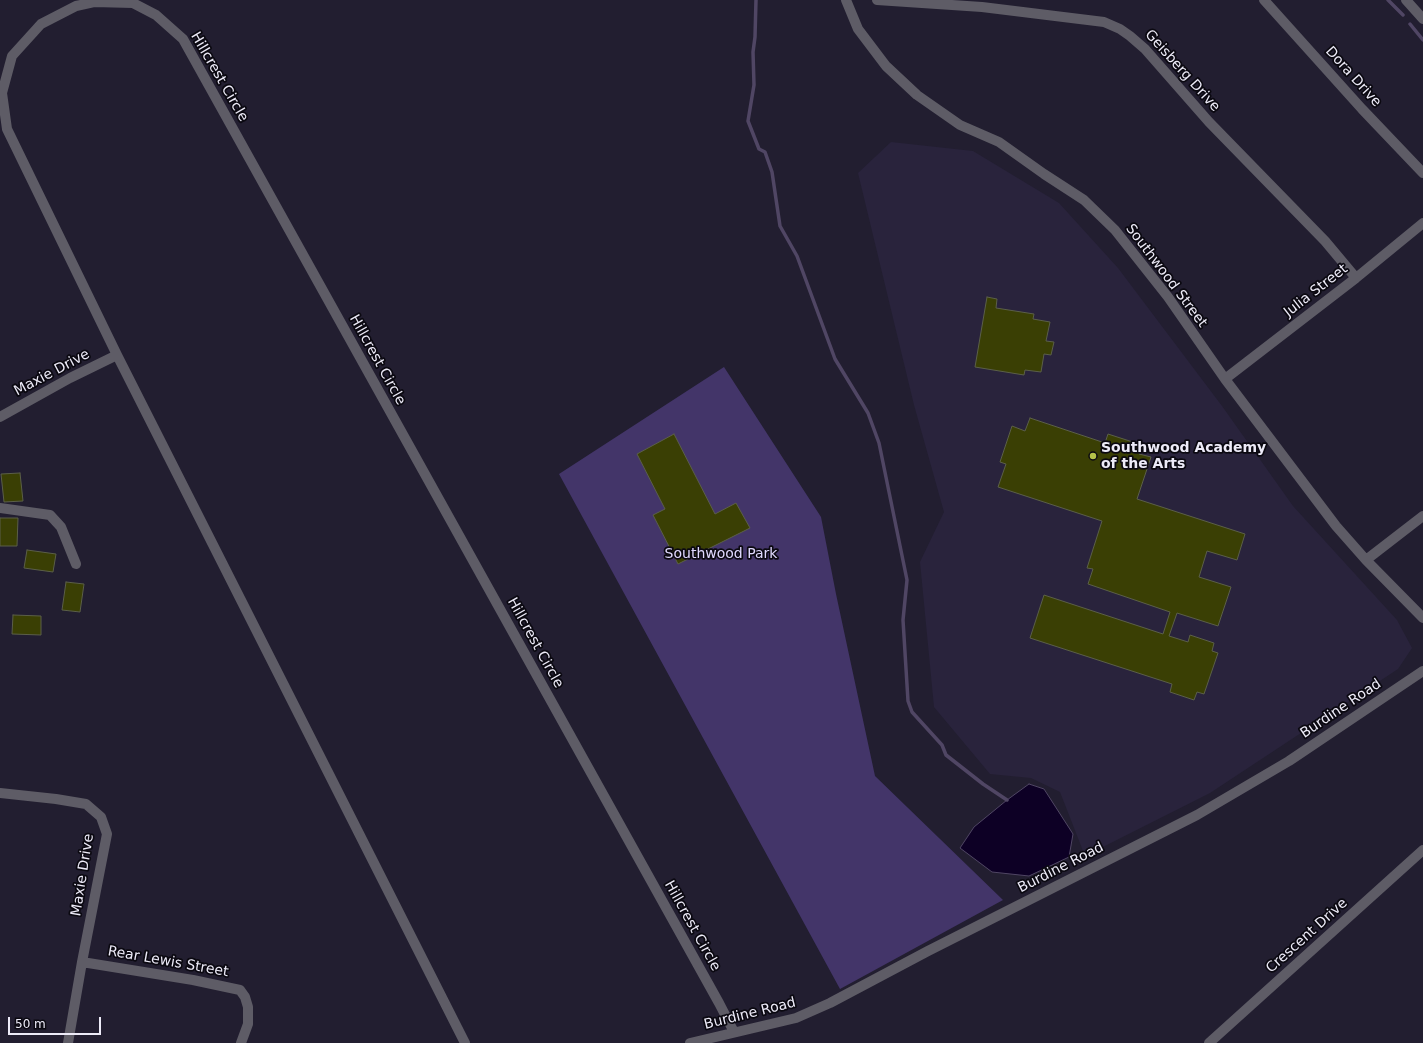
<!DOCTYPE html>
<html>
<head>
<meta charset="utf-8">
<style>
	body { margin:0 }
	#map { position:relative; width:1423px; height:1043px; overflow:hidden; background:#221e30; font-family:"DejaVu Sans",sans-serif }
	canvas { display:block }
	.scale { position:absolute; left:8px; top:1017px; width:93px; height:18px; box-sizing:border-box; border:2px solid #edebf8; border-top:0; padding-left:5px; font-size:12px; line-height:14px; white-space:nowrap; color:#edebf8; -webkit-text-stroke:3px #0b0911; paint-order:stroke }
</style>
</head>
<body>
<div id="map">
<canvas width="1423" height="1043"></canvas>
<div class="scale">50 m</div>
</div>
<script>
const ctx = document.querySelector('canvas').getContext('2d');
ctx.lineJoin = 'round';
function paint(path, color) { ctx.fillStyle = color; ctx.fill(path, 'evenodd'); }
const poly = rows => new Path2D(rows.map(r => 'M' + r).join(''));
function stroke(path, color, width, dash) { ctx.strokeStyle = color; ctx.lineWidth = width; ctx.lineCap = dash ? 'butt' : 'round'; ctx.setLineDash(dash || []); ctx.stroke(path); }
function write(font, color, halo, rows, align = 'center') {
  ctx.font = font + ' "DejaVu Sans",sans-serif'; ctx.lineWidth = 3.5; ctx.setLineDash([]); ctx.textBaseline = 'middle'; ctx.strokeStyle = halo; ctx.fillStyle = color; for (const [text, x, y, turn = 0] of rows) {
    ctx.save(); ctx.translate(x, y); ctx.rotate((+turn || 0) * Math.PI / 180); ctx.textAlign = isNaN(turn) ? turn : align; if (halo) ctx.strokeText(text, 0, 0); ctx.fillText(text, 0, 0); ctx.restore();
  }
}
const built = poly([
	[891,142,973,151,1059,203,1118,268,1222,406,1293,506,1397,620,1412,648,1398,669,1210,793,1085,856,1060,792,1031,778,990,774,934,707,920,562,944,512,914,405,858,173]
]);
const green = poly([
	[724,367,821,517,836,594,875,776,1003,900,840,989,559,474]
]);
const water = poly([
	[1029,784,1044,789,1073,834,1069,857,1029,876,992,872,960,848,974,827,1007,800,1029,784]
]);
const stream = poly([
	[756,0,755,37,753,52,754,85,748,121,759,149,765,152,772,172,780,226,797,256,835,359,868,413,879,443,907,580,903,620,908,701,912,712,942,745,946,755,983,784,1007,800],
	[1388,0,1403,15],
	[1410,24,1423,40]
]);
const building = poly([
	[987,297,997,299,996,308,1034,314,1033,319,1050,322,1046,341,1054,342,1051,355,1044,354,1041,372,1025,370,1024,375,975,367,987,297],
	[1030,418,1105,443,1108,434,1142,445,1139,454,1151,457,1137,499,1245,534,1237,560,1207,551,1199,577,1231,587,1218,626,1177,613,1169,636,1188,642,1190,635,1214,643,1212,651,1218,653,1204,694,1197,692,1194,700,1170,692,1172,684,1030,638,1044,595,1163,634,1170,612,1088,584,1093,569,1087,568,1102,521,998,487,1006,464,1000,462,1012,426,1025,431,1030,418],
	[674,434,715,514,736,503,750,528,678,564,653,515,665,509,637,454,674,434],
	[20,473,23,501,4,502,1,474,20,473],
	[0,518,18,518,17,546,0,546,0,518],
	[27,550,56,554,53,572,24,568,27,550],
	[66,582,84,584,80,612,62,610,66,582],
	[13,615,41,616,41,635,12,634,13,615]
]);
const minor = poly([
	[846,0,858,29,886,66,917,95,960,125,999,142,1044,174,1084,200,1115,230,1168,297,1225,379,1336,526,1366,560,1423,618],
	[877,0,982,7,1104,22,1120,29,1130,36,1145,49,1209,122,1325,241,1356,278],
	[1264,0,1362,109,1423,173],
	[1406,0,1423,19],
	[1225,379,1356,278,1423,223],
	[0,417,70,378,117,355],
	[0,508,50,515,61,527,76,564],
	[1366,560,1423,516],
	[0,793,56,799,86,804,101,817,107,834,82,962,68,1043],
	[82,962,193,980,240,990,245,997,248,1007,248,1024,241,1043],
	[465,1043,117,355,7,129,2,93,12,56,41,24,76,6,94,2,133,3,156,15,183,39,719,1003,734,1032],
	[690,1043,796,1018,830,1003,928,951,1197,815,1289,761,1423,671],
	[1209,1043,1423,850]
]);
const markers = [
	[1093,456,4,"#b5c24a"]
];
const streetNames = [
	["Geisberg Drive",1182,71,48],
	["Hillcrest Circle",219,77,60],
	["Dora Drive",1353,77,48],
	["Southwood Street",1166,276,53],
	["Julia Street",1316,291,-38],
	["Hillcrest Circle",377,360,61],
	["Maxie Drive",52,373,-28],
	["Hillcrest Circle",535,643,61],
	["Burdine Road",1341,709,-34],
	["Burdine Road",1061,868,-27],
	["Maxie Drive",83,875,-81],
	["Hillcrest Circle",692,926,61],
	["Crescent Drive",1307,936,-42],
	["Rear Lewis Street",168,962,10],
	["Burdine Road",750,1014,-14]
];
const poiNames = [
	["Southwood Academy",1101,448],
	["of the Arts",1101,464]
];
const parkNames = [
	["Southwood Park",721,554]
];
paint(built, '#29233c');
paint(green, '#433569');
paint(water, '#0d0025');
stroke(water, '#504664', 1);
stroke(stream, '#504664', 3.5);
paint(building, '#3a3f04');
stroke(building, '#5b5f49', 1);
stroke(minor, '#5e5c66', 10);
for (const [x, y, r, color] of markers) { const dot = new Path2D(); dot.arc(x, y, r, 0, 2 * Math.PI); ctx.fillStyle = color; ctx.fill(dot); stroke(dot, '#0b0911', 1.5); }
write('14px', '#edebf8', '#0b0911', streetNames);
write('bold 14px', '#edebf8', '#0b0911', poiNames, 'left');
write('14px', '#e0d9fe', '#0b0911', parkNames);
</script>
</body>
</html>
